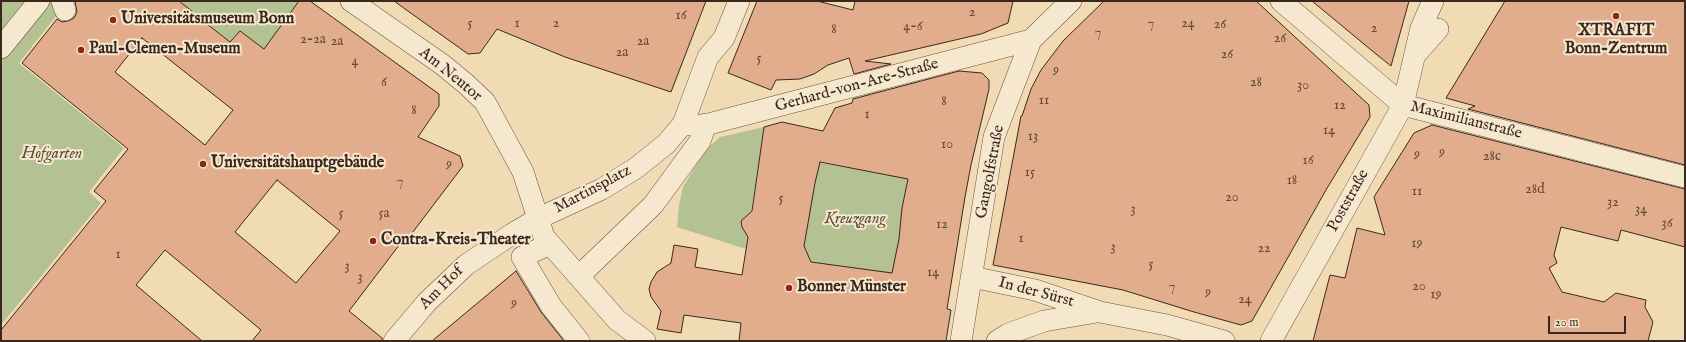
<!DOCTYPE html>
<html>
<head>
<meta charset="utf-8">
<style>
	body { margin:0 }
	#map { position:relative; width:1686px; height:342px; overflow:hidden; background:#f1dbb5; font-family:"IM FELL English",serif }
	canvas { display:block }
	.frame { position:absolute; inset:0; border:2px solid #3a281e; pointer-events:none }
	.scale { position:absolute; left:1548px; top:316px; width:78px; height:18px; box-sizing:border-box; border:2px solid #3a281e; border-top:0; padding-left:5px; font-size:12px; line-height:14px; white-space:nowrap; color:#3a281e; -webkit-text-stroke:3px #f6e8cf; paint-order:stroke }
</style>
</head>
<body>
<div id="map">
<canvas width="1686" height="342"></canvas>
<div class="frame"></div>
<div class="scale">20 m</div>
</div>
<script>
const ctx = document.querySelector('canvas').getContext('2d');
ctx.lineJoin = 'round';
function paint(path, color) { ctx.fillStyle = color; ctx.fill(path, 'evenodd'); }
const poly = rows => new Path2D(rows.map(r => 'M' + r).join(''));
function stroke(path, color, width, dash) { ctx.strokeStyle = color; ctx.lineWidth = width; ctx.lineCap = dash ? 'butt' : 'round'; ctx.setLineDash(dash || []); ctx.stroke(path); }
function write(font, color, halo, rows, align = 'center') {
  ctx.font = font + ' "IM FELL English",serif'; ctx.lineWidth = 4; ctx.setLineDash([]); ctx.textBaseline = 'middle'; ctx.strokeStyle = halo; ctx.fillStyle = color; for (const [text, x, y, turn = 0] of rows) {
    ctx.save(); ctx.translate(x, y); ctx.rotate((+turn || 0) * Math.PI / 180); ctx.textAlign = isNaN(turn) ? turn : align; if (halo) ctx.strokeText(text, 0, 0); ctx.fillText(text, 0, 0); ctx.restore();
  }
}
const green = poly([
	[1,1,68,1,19,63,124,148,89,192,101,203,1,325],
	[179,1,299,1,264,49,240,31,230,42,193,13,193,12],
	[764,127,751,214,745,217,742,222,743,229,748,234,746,249,677,227,679,205,683,187,705,150,720,137],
	[816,162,911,179,897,274,811,262,805,248,801,244]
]);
const building = poly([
	[75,1,179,1,193,12,193,13,230,42,240,31,264,49,299,1,310,1,439,94,439,106,418,137,460,156,463,166,403,245,400,244,349,311,382,338,382,341,252,341,261,330,165,250,136,285,202,341,1,341,1,330,106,201,94,191,128,149,22,63,57,19,62,22,68,21,74,18,77,12,75,1],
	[142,38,233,110,205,145,115,72,142,38],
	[277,180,340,231,296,283,235,232,277,180],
	[394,1,706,1,671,92,565,57,497,29,480,53,468,54,394,1],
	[757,1,817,1,853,10,855,1,1013,1,1008,23,981,34,865,61,891,64,854,74,849,58,828,65,814,74,800,79,776,80,771,90,728,73,757,1],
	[1104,1,1256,1,1369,105,1370,117,1326,190,1252,321,1241,325,1194,312,1123,290,993,265,1021,116,1022,116,1031,89,1041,70,1063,41,1104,1],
	[1312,1,1409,1,1391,66,1376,54,1312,1],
	[1505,1,1685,1,1685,165,1468,109,1475,106,1446,98,1505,1],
	[959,71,982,73,989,80,989,89,971,165,965,197,947,309,951,310,946,341,739,341,741,323,684,315,681,333,657,329,661,311,651,297,649,289,651,282,657,272,671,263,674,245,698,249,695,267,742,275,748,237,742,227,741,221,752,211,764,127,782,122,823,131,835,108,852,103,853,99,959,71],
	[820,162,908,179,902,208,899,239,892,273,811,262,804,246,815,183,820,162],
	[1432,125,1685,189,1685,247,1621,230,1618,241,1561,227,1554,255,1557,263,1549,268,1562,292,1604,302,1616,293,1646,300,1645,307,1653,322,1648,341,1313,341,1330,275,1345,278,1357,228,1385,235,1374,197,1414,133,1432,125],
	[516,271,541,312,564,341,432,341,516,271]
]);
const street = poly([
	[62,1,65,10],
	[351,1,443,65,466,84,485,102,523,172,544,237,617,320,645,341],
	[1281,1,1403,105,1685,177],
	[1,48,39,1],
	[1416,54,1438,29],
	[683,124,701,126,1031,40],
	[550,244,522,257,551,306,579,341],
	[579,276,653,205,700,141,706,124],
	[972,277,1035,290,1100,312,1167,325,1224,341],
	[394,341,427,302,466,265,512,234,539,218,602,189,636,168,666,144,683,124,708,57,724,38,739,1],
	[961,341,994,137,1031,40,1071,1],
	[997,341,1008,334,1044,321,1097,312],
	[1271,341,1403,105,1421,28,1433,1]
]);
const markers = [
	[1616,16,4,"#8f2418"],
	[113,20,4,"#8f2418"],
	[81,50,4,"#8f2418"],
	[203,164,4,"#8f2418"],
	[373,241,4,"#8f2418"],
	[789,288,4,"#8f2418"]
];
const numberNames = [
	["2",972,13],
	["16",681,16],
	["5",470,24],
	["1",517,24],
	["2",556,24],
	["7",1151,24],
	["24",1188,24],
	["26",1220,25],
	["4-6",913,27],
	["2",1374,29],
	["8",834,30],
	["7",1098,33],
	["26",1280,39],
	["2-2a",313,40],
	["2a",337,42],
	["2a",643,42],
	["2a",622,53],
	["26",1227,55],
	["5",759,59],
	["4",355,62],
	["9",1056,71],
	["6",384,83],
	["28",1256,83],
	["30",1303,86],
	["11",1044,101],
	["8",944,102],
	["12",1340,106],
	["8",414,111],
	["1",867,115],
	["14",1329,131],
	["13",1033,137],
	["10",947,145],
	["9",1442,153],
	["9",1417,155],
	["28c",1492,157],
	["16",1308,161],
	["9",449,165],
	["15",1030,173],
	["18",1292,181],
	["7",400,182],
	["28d",1535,190],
	["11",1417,192],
	["20",1232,198],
	["5",781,199],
	["32",1613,203],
	["3",1133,210],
	["34",1641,210],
	["5",341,214],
	["5a",384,214],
	["36",1667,224],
	["12",942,225],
	["1",1021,239],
	["19",1417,244],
	["3",1113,248],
	["22",1264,249],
	["1",118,255],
	["5",1151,265],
	["3",347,267],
	["14",933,273],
	["3",360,278],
	["7",1172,287],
	["20",1419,287],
	["9",1208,293],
	["19",1436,295],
	["24",1245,300],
	["9",514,304]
];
const poiNames = [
	["Universitätsmuseum Bonn",121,20],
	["XTRAFIT",1616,32,"center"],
	["Bonn-Zentrum",1616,50,"center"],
	["Paul-Clemen-Museum",89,50],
	["Universitätshauptgebäude",211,164],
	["Contra-Kreis-Theater",381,241],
	["Bonner Münster",797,288]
];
const streetNames = [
	["Am Neutor",450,75,39],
	["Gerhard-von-Are-Straße",857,86,-15],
	["Maximilianstraße",1466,121,14],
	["Gangolfstraße",991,172,-79],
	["Martinsplatz",593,190,-28],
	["Poststraße",1349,201,-61],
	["Am Hof",442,288,-45],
	["In der Sürst",1036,293,15]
];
const parkNames = [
	["Hofgarten",52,155],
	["Kreuzgang",855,220]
];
paint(green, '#b4c192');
paint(building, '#e2ad8c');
stroke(building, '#3a281e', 1);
stroke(street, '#685544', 22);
stroke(street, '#f6e8cf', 21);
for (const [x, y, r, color] of markers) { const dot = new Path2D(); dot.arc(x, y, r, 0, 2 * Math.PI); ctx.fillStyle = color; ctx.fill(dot); stroke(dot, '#f6e8cf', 1.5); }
write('14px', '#64493a', null, numberNames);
write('bold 16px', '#3a281e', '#f6e8cf', poiNames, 'left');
write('16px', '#3a281e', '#f6e8cf', streetNames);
write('italic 16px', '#584e3b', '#f6e8cf', parkNames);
</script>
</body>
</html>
